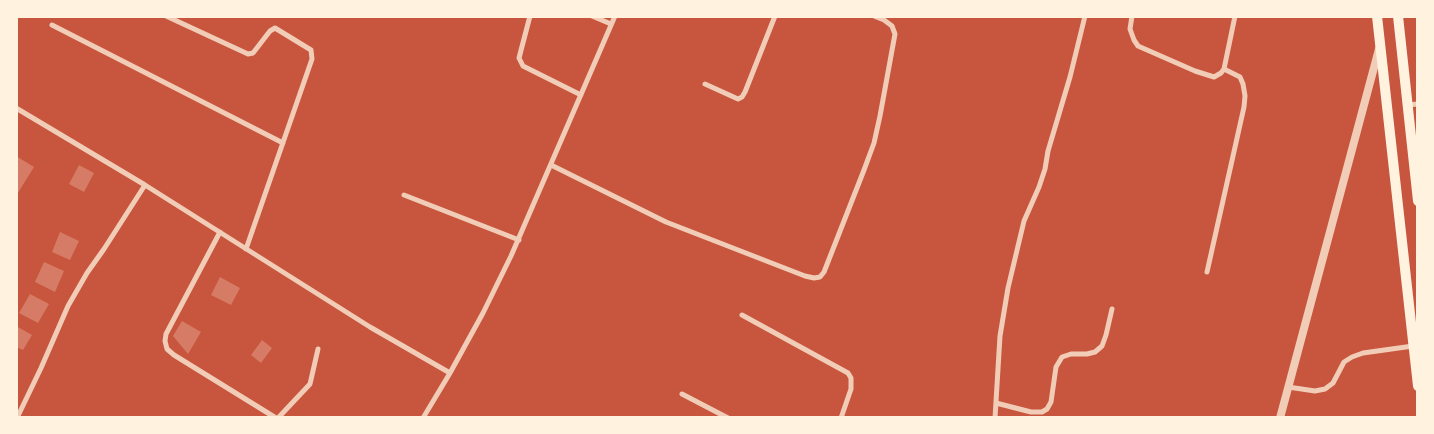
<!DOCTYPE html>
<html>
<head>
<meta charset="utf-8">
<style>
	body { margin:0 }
	#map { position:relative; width:1434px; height:434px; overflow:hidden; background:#c8553d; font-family:Karla,sans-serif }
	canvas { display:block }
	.frame { position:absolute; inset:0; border:18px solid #fff3e0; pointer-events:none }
</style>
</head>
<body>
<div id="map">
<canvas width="1434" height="434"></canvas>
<div class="frame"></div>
</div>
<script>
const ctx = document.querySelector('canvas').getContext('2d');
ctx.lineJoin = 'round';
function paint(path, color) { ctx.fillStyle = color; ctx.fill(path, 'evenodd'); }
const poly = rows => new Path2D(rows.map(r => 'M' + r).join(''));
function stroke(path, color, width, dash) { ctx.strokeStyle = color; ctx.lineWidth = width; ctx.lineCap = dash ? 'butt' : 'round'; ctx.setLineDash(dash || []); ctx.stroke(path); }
const building = poly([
	[16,156,34,167,16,196],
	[79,165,94,173,84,192,69,184],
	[60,232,79,241,70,260,52,252],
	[44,262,64,271,55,292,35,282],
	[220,277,240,288,231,305,211,295],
	[30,294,49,304,38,323,19,313],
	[182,321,201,332,188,354,173,336],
	[16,326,32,335,23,350,16,347],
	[262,340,272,348,261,363,251,355]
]);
const minor = poly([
	[166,16,248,54,253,53,270,31,275,28,311,50,312,59,246,249],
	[530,16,519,58,523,66,581,95],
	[592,16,611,24],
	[1132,16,1130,29,1134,40,1138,46,1195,71,1214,77,1221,73,1224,69,1235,16],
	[52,25,283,143],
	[705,84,738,99,742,97,745,92,775,16],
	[1407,105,1418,104],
	[16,108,145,185,370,327,450,373],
	[551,165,666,222,805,276,814,278,820,277,824,272,864,170,874,143,880,116,895,34,892,26,884,20,874,16],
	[404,195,519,240],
	[220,232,166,334,165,341,167,349,174,355,276,418],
	[1207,272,1244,107,1245,96,1243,84,1240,77,1224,69],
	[742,315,848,373,851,378,851,389,841,418],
	[1288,387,1315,391,1325,389,1333,383,1344,362,1352,357,1363,353,1413,346],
	[682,394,728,418],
	[996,403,1031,412,1042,412,1047,409,1051,402,1056,367,1062,357,1071,354,1087,354,1095,352,1102,346,1106,335,1112,309],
	[17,418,41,368,68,306,87,273,104,249,145,185],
	[278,418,310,384,318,349],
	[423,418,450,373,483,313,511,256,615,16],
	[995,418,1000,336,1008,288,1024,221,1039,187,1045,169,1048,151,1070,77,1085,16]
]);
const tertiary = poly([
	[1280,418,1379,49]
]);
const trunk = poly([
	[1377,16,1418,386],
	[1398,16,1418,201]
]);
paint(building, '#d67c66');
stroke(minor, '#f1ccb7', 5);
stroke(tertiary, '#f1ccb7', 8);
stroke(trunk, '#fff3e0', 10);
</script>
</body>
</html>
